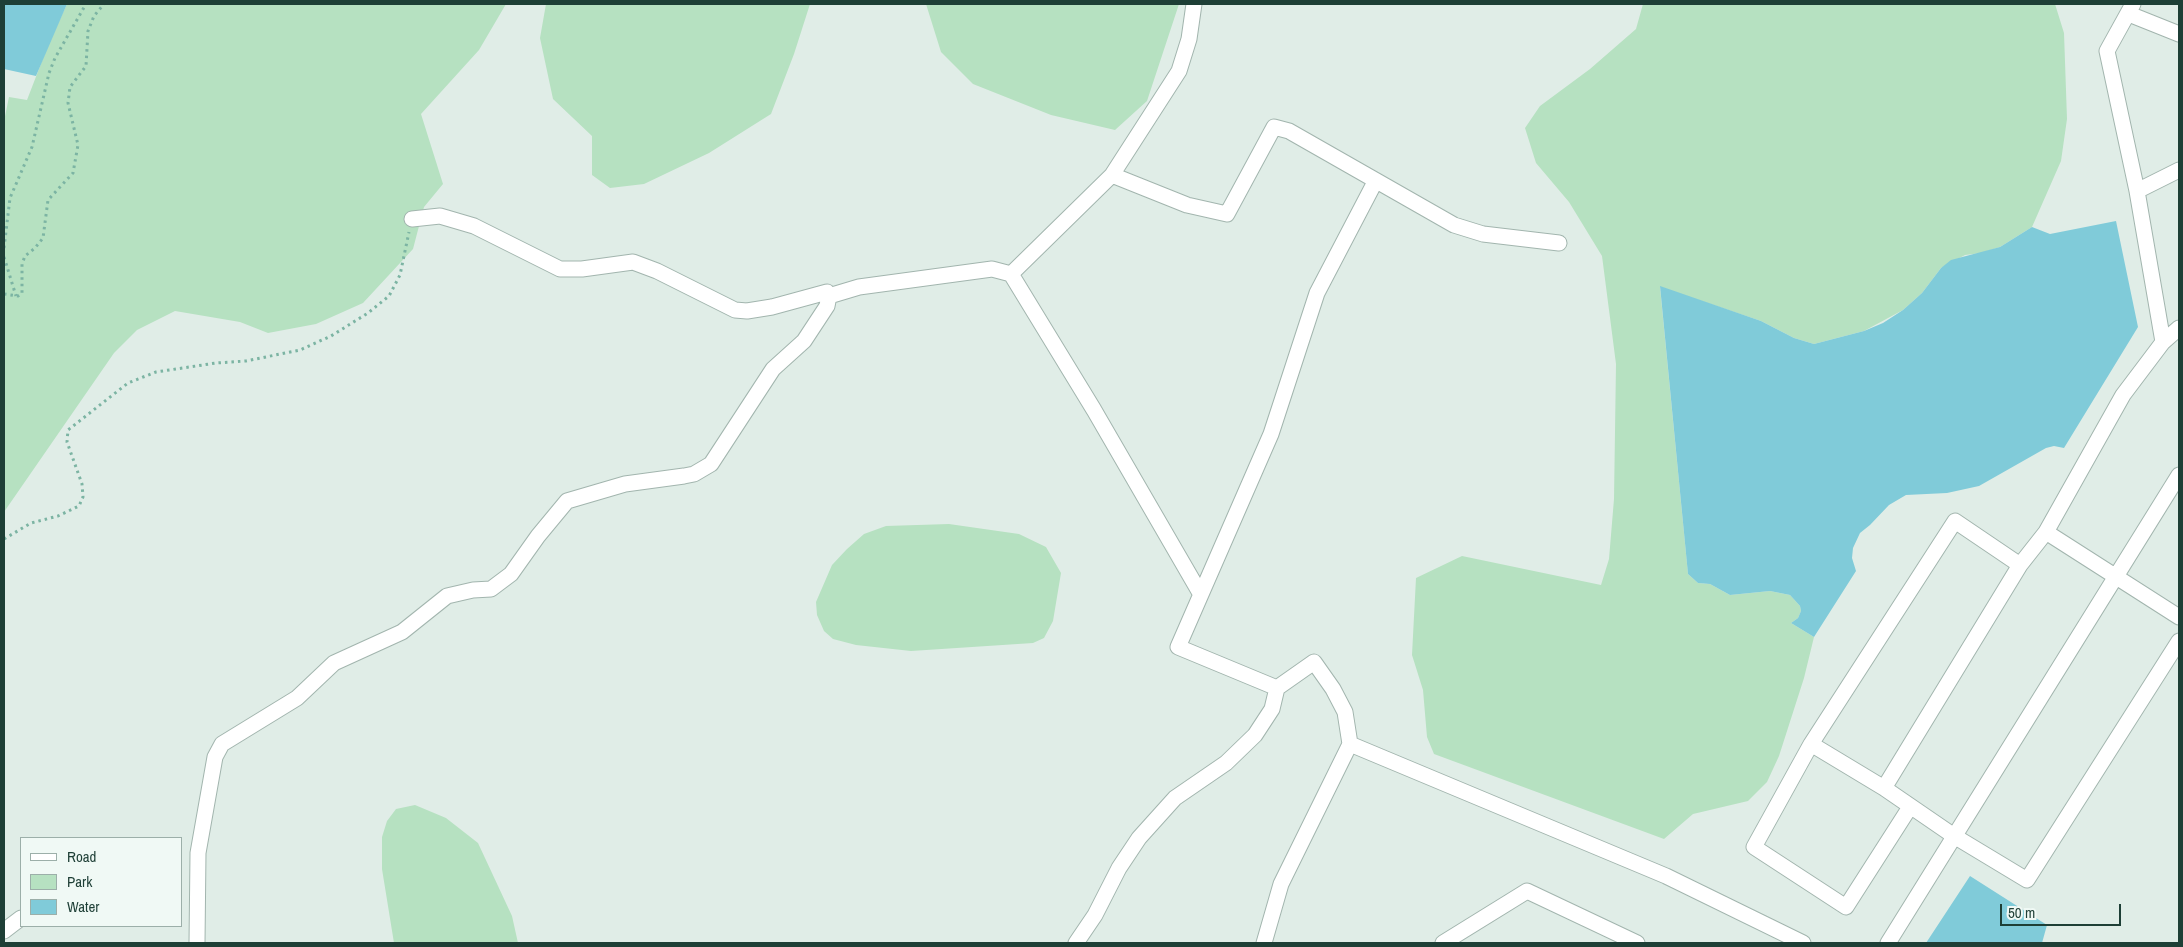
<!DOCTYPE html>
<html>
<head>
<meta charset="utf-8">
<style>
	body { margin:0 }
	#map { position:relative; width:2183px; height:947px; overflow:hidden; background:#e0ede7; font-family:"Archivo Narrow",sans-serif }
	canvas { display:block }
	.frame { position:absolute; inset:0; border:5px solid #1e3f36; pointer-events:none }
	.legend { position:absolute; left:20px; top:837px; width:162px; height:90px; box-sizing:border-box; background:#f0f9f5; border:1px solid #9cafa9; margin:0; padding:6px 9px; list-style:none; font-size:15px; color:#1e3f36 }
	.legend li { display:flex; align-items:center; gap:10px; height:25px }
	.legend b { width:25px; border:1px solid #9cafa9 }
	.scale { position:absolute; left:2000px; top:904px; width:121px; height:22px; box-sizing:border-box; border:2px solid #1e3f36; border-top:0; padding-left:6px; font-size:15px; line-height:18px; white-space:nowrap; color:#1e3f36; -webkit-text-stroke:4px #f0f9f5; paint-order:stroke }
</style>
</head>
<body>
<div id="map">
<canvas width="2183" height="947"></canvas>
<div class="frame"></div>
<ul class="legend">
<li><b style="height:6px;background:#fff"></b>Road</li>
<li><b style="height:14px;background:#b6e1c1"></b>Park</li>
<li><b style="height:14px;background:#80cbd9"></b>Water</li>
</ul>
<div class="scale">50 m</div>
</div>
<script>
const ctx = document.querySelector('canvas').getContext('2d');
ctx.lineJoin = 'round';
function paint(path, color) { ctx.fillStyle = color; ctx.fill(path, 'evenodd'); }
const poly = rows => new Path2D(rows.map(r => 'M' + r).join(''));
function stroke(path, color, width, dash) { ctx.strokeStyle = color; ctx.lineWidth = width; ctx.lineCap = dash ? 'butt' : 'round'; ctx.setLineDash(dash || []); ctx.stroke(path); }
const green = poly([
	[67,4,506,4,479,50,421,114,443,184,424,207,413,249,363,303,316,324,268,333,240,322,175,311,137,330,114,353,4,512,4,121,9,97,27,100,49,43],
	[546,4,810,4,794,54,771,114,709,153,644,184,610,188,592,175,592,136,553,99,540,38],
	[926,4,1179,4,1147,101,1115,130,1051,115,973,84,941,52],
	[1643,4,2055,4,2064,33,2067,119,2061,161,2032,227,2000,247,1981,253,1965,255,1941,268,1922,293,1903,310,1864,331,1814,344,1794,338,1761,321,1660,287,1688,574,1698,583,1710,584,1730,595,1770,591,1790,595,1800,606,1801,611,1798,618,1791,623,1814,637,1804,678,1779,756,1767,782,1748,801,1693,814,1664,839,1434,754,1427,737,1423,690,1412,655,1416,578,1462,556,1601,585,1609,559,1614,499,1616,364,1602,256,1569,202,1536,163,1525,128,1540,106,1590,69,1636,29],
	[949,524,1019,534,1046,547,1061,573,1053,621,1044,638,1033,643,911,651,856,645,833,639,824,631,817,615,816,602,832,565,847,549,864,534,886,526],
	[415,805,446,818,478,843,512,916,518,943,394,943,382,869,382,837,387,821,396,809]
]);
const water = poly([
	[4,4,67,4,36,76,4,69],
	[2116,221,2138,327,2064,448,2054,446,2046,448,1979,486,1947,493,1906,495,1889,505,1870,525,1860,533,1853,548,1852,558,1856,571,1814,637,1791,623,1798,618,1801,611,1800,606,1790,595,1770,591,1730,595,1710,584,1698,583,1688,574,1660,286,1761,321,1794,338,1814,344,1864,331,1883,323,1903,310,1922,293,1941,268,1951,260,2000,247,2032,227,2050,234],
	[1970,876,2047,925,2042,943,1926,943]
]);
const path = poly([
	[4,248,10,198,32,147,49,73,55,58,86,4],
	[4,257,16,296],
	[4,294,18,296,22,293,22,264,25,256,35,248,43,238,48,200,73,173,78,145,68,103,70,87,86,66,88,31,94,16,104,4],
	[4,539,31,523,58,516,79,506,83,497,82,484,67,442,68,430,128,383,156,372,216,363,246,361,300,350,331,336,368,313,389,296,400,275,409,232]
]);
const minor = poly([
	[2133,4,2107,51,2137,191,2163,342],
	[2129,14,2179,34],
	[1112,175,1187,205,1227,214,1274,127,1289,131,1454,225,1483,234,1559,243],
	[2137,191,2179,170],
	[412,219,440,216,474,226,560,269,582,269,633,262,657,271,735,310,747,311,772,307,827,292,829,296],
	[1011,274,1112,175,1179,71,1189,39,1194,4],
	[2046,532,2179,617],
	[2020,565,1955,521,1811,744,1884,788,1954,836,2027,880,2179,641],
	[1277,688,1178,647,1271,434,1317,293,1375,182],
	[1350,744,1666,876,1803,943],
	[1811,744,1754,847,1846,907,1910,807],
	[1884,788,2020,565,2046,532,2123,395,2163,342,2179,328],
	[4,931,21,918],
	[197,943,198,853,215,757,222,744,297,698,334,663,402,632,447,596,473,590,491,589,511,574,538,536,567,501,625,484,684,476,694,474,711,464,773,369,804,341,827,306,829,296,859,287,992,269,1011,274,1094,410,1200,593],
	[1076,943,1095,915,1119,868,1139,838,1175,798,1226,763,1255,735,1272,709,1277,688,1314,662,1333,689,1345,712,1350,744,1281,884,1264,943],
	[1443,943,1527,891,1637,943],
	[1888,943,2179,475]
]);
paint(green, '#b6e1c1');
paint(water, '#80cbd9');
stroke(minor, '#a2b5ae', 17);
stroke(path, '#7cb4a3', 3, [2.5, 4]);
stroke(minor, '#fff', 15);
</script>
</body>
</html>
